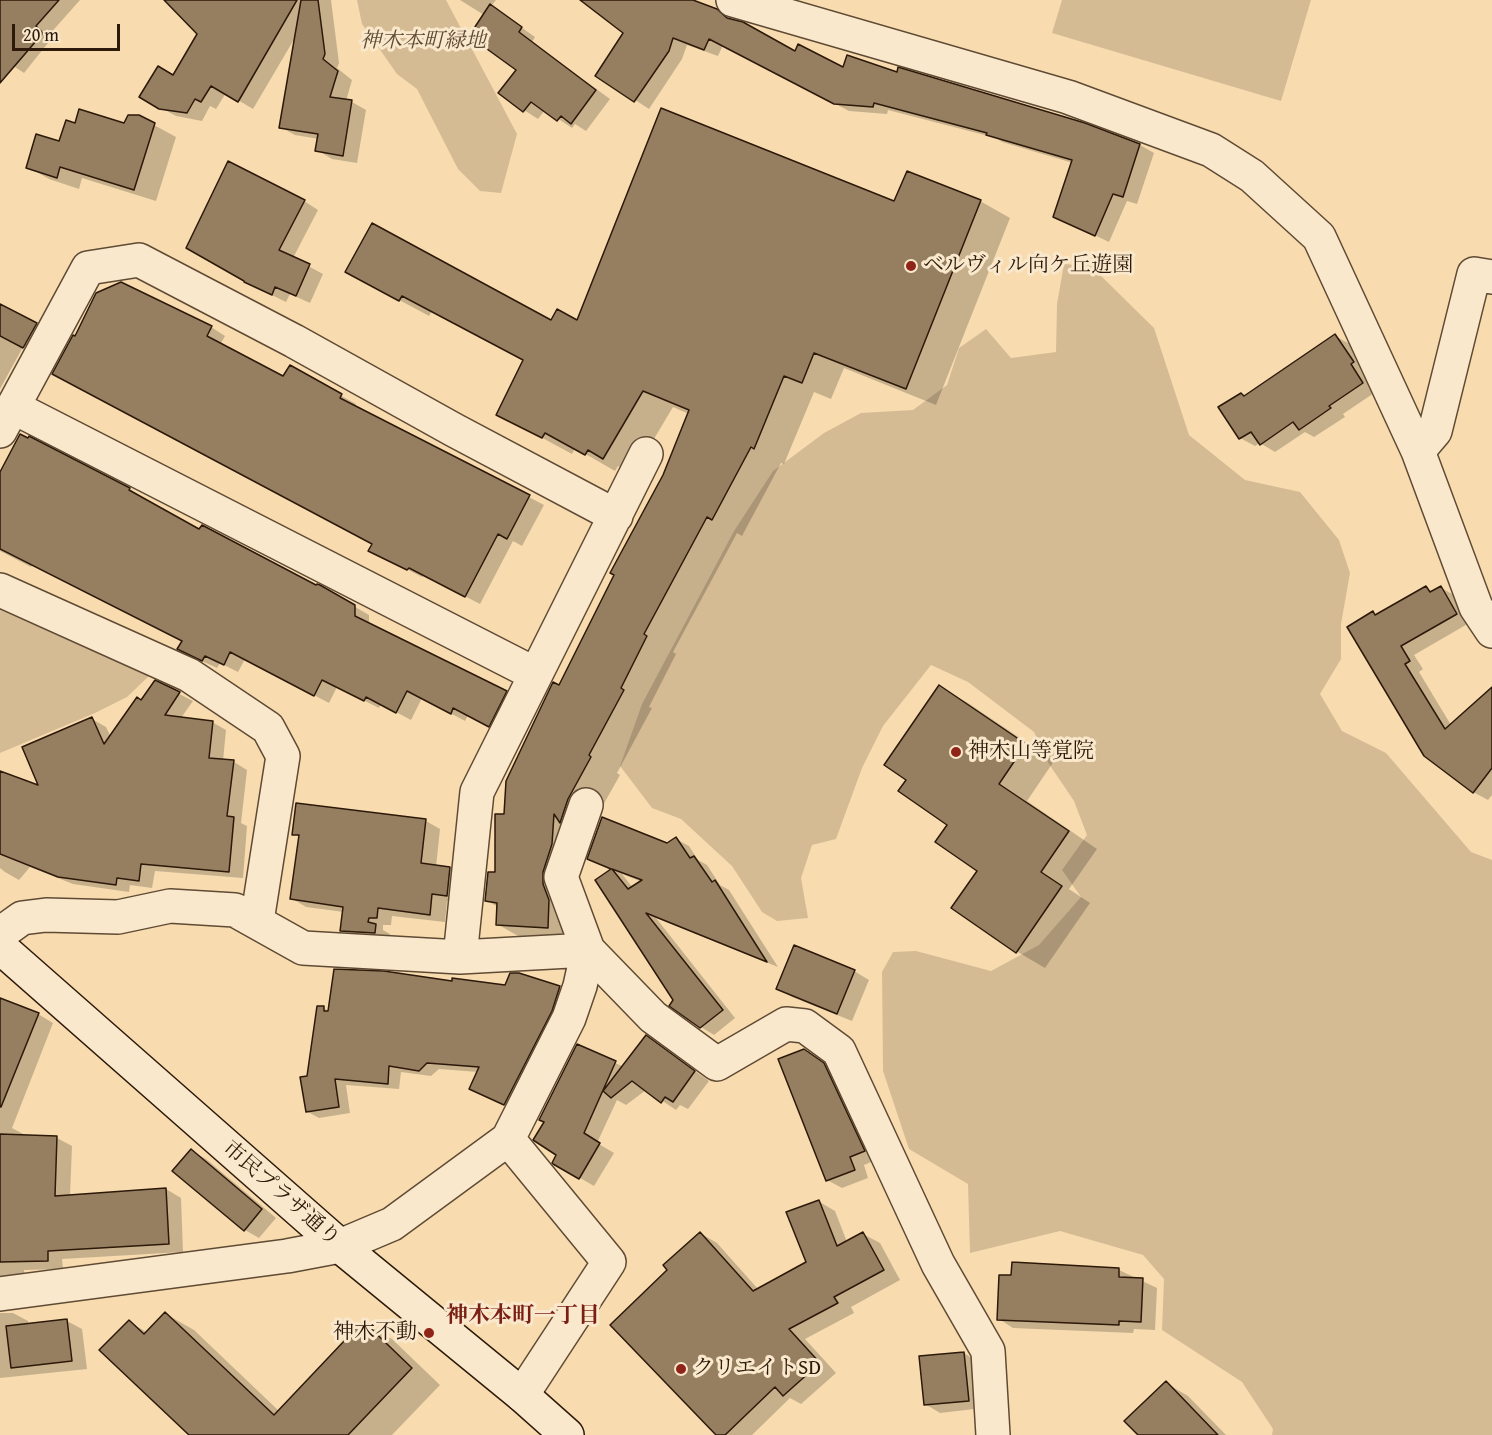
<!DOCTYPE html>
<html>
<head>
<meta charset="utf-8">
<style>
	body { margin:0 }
	#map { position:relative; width:1492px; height:1435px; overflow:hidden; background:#f8dcb0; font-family:"Gentium Book Plus",serif }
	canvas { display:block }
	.scale { position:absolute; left:12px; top:24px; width:108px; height:27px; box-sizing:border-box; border:3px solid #2c190a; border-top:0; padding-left:8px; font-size:18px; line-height:21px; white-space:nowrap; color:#2c190a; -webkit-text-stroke:4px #fae8cc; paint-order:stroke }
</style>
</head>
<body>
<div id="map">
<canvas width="1492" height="1435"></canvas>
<div class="scale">20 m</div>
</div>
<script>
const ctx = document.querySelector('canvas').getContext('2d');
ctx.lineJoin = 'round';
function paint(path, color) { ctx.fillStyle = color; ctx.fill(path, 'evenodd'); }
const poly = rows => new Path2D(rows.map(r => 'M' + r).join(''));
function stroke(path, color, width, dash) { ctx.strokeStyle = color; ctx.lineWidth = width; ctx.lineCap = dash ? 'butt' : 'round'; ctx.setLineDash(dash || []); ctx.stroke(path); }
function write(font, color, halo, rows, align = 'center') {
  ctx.font = font + ' "Gentium Book Plus","Noto Serif JP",serif'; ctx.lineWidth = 6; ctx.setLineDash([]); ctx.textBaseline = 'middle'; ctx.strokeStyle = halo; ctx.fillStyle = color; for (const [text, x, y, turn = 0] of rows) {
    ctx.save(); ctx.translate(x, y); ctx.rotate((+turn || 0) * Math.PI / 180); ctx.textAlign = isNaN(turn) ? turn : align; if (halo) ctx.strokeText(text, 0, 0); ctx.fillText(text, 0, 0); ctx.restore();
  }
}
const green = poly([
	[357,0,446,0,517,134,501,193,480,191,458,169,417,89,397,74,362,24],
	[1062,0,1311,0,1281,101,1052,33],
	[1064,264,1091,266,1154,328,1189,435,1245,480,1300,492,1339,540,1350,573,1341,624,1341,659,1320,694,1342,731,1386,753,1471,852,1492,860,1492,1435,1272,1435,1273,1429,1242,1382,1162,1330,1164,1279,1143,1255,1060,1231,970,1253,968,1184,909,1149,883,1071,882,972,893,952,916,951,991,971,1039,945,1081,897,1062,870,1087,835,1074,801,1049,764,1034,732,968,682,931,665,883,726,862,768,836,839,812,845,801,878,808,918,777,921,762,912,732,866,681,819,652,808,620,766,642,704,734,531,773,471,824,433,861,413,913,410,947,385,959,348,986,329,1011,358,1056,352,1057,304],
	[0,610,149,676,127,697,95,713,0,753]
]);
const shadow = poly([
	[0,0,80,0,49,35,52,38,24,73,0,57],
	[166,0,331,0,339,63,337,68,352,80,346,101,352,102,366,110,357,163,332,159,317,150,319,139,295,135,280,127,296,36,253,109,226,93,216,109,210,106,202,121,176,116,141,97,173,77,199,33],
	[460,0,496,0,491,6,535,37,532,42,610,99,586,131,575,124,572,128,545,110,538,119,524,110,518,69,484,15],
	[589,0,665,0,717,11,796,53,844,69,898,74,1084,125,1140,145,1154,153,1137,204,1127,201,1109,242,1054,216,1073,163,1002,142,996,138,888,110,887,114,849,111,723,45,718,56,687,45,682,59,649,109,597,75,625,32],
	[76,125,154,125,176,137,156,201,82,178,79,189,49,179,28,167,60,143],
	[304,201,318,210,293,258,323,274,310,303,290,294,286,302,245,282],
	[980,201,1010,218,936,405,844,368,831,399,814,392,784,464,781,463,742,536,737,533,673,652,676,654,649,707,652,708,617,773,620,775,597,816,572,889,577,944,527,941,497,924,498,907,486,900,496,874,505,815,560,687,664,476,689,414,673,407,633,474,618,466,615,471,575,448,572,454,498,414,524,360,432,311,429,316,377,288,552,322,577,322,895,203],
	[0,304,50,333,38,355,23,347,0,389],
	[211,327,225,336,220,345,284,378,290,367,356,404,354,406,544,505,522,546,513,541,480,604,424,575,422,577,385,558,374,543,73,384],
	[1335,336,1350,344,1368,370,1377,391,1343,414,1345,417,1314,437,1305,432,1275,452,1260,443,1255,446,1240,438,1241,394,1246,397],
	[30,438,130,489,144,498,143,500,200,531,317,587,319,586,369,615,369,624,520,700,504,734,468,715,465,721,422,698,411,720,381,704,379,708,337,687,329,703,245,659,238,672,220,663,217,668,193,657,183,641,32,565,31,567,0,551,0,493],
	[1426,588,1433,592,1441,588,1456,596,1471,622,1414,655,1423,669,1419,672,1451,725,1492,689,1492,795,1488,800,1473,792,1373,613,1377,615],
	[156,682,193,701,181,718,212,722,226,730,223,761,234,762,247,770,241,823,247,826,243,878,155,871,152,888,130,885,129,892,73,884,30,867,19,880,5,872,0,868,0,772,40,787,92,719,106,727,111,737,142,702],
	[940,687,968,703,1054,761,1027,801,1097,849,1069,889,1090,903,1045,968,1016,951,979,871,949,824,908,780],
	[297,804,426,821,440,829,436,867,450,868,464,877,462,903,447,901,445,922,392,916,391,925,383,925,383,930,390,934,389,941,356,939,342,931,344,912,306,907,291,898,300,837,294,834],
	[676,839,689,846,698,860,707,865,720,885,729,890,778,967,656,918,735,1018,714,1035,701,1027,675,1001,612,870,589,859,667,845],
	[622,874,642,882,633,888],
	[795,947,854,971,869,980,852,1021,792,997,778,988],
	[453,982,506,987,560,988,571,994,516,1110,471,1089,478,1072,439,1069,431,1076,401,1072,399,1089,346,1085,350,1113,319,1118,308,1112,308,1077,323,1008,329,1011],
	[0,997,28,1008,53,1023,12,1128,27,1136,57,1138,72,1146,70,1196,166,1189,181,1198,183,1252,62,1259,63,1269,24,1270,25,1282,0,1292],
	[647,1037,709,1081,688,1109,680,1105,676,1110,646,1090,626,1105,617,1100,597,1143,614,1153,594,1186,554,1163,558,1155,546,1122,578,1046,624,1067],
	[804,1050,838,1073,878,1159,864,1165,868,1178,842,1188,827,1180],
	[191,1151,206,1159,276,1218,259,1238,245,1230],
	[818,1201,835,1211,847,1242,863,1234,880,1243,900,1280,851,1307,854,1313,805,1339,836,1373,801,1404,790,1398,752,1435,718,1435,670,1270,700,1233,717,1243,758,1289,807,1263],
	[1119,1270,1157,1288,1155,1330,1134,1329,1133,1333,1013,1328,999,1319,1012,1276],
	[0,1313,13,1313,28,1321,28,1325,67,1321,82,1329,87,1369,0,1378],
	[166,1314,194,1330,279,1411,363,1323,392,1339,440,1385,392,1435,191,1435,129,1322,148,1333],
	[964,1353,978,1362,983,1408,940,1413,925,1404],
	[1166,1383,1188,1396,1226,1435,1140,1435]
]);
const building = poly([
	[0,0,59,0,36,26,43,33,0,83,0,0],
	[164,0,297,0,238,102,211,86,201,102,195,99,187,113,159,109,139,97,158,66,173,75,197,34,164,0],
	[301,0,318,0,325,54,323,59,338,71,330,97,352,100,343,156,315,151,318,134,279,128,301,0],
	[580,0,693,0,717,9,727,18,743,22,795,51,798,44,843,67,847,55,897,72,898,67,1085,123,1140,144,1123,197,1113,194,1095,236,1053,217,1072,160,986,135,987,133,874,103,873,107,834,104,709,39,704,50,673,38,669,51,634,102,595,76,623,33,580,0],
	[490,4,522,27,519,32,596,90,571,124,561,116,557,121,531,102,523,112,498,93,516,70,469,36,490,4],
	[661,108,894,201,907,171,981,200,906,389,814,353,802,383,784,376,754,449,751,447,712,520,707,517,644,634,647,636,621,688,624,690,589,755,591,757,568,799,560,823,554,814,552,844,543,872,543,884,549,900,548,928,496,925,497,903,485,901,488,872,495,872,495,814,504,814,506,781,553,682,559,685,614,575,610,573,663,475,689,410,643,391,603,459,588,450,585,455,545,433,542,438,496,415,523,360,402,296,399,301,345,272,372,223,551,320,557,309,577,320,661,108],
	[79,109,124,123,128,115,139,115,155,123,134,190,60,167,57,178,26,168,36,134,59,141,66,120,75,123,79,109],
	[228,161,305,200,279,250,310,264,296,296,275,287,272,295,244,282,244,281,186,248,228,161],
	[121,282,212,326,207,336,283,376,290,365,342,394,340,398,530,495,507,539,498,534,465,597,409,568,407,570,368,551,372,544,52,374,73,335,75,336,96,293,121,282],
	[0,304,37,323,23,348,0,336,0,304],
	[1335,334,1354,362,1351,364,1363,383,1329,406,1331,408,1299,430,1293,422,1260,445,1251,432,1239,439,1218,407,1241,393,1244,396,1335,334],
	[20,434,28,438,29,436,130,488,129,490,199,529,202,525,316,585,317,584,320,585,355,605,355,616,507,691,489,727,453,708,451,714,407,691,396,713,366,697,364,701,322,680,314,696,230,652,224,665,205,656,202,661,177,649,182,641,0,549,0,472,20,434],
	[1426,586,1430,592,1441,586,1457,614,1401,646,1410,661,1405,664,1445,729,1492,687,1492,768,1473,793,1424,756,1347,627,1373,611,1375,615,1426,586],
	[155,680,180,692,165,715,213,721,209,758,234,760,227,816,234,817,229,872,141,864,139,881,117,878,116,885,58,877,0,854,0,771,38,785,22,747,92,717,104,744,137,697,141,700,155,680],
	[939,685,1026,744,999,784,1069,831,1041,872,1062,886,1016,953,951,908,977,871,935,842,947,825,898,791,906,780,884,765,939,685],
	[296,803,426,819,421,863,450,867,447,896,432,894,430,915,378,908,377,918,369,918,368,922,376,924,375,933,340,931,343,907,290,899,299,835,292,835,296,803],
	[602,817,667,843,676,837,690,858,694,856,712,882,715,880,767,962,646,913,723,1010,700,1028,669,1006,673,1000,595,880,611,869,587,859,602,817],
	[612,869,642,880,628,889,612,869],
	[794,945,855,970,837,1014,776,989,794,945],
	[334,969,384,971,452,981,452,978,505,985,510,973,519,973,560,986,552,1011,504,1105,469,1089,479,1067,427,1063,419,1071,389,1066,388,1084,335,1079,339,1107,306,1112,300,1077,307,1076,317,1006,324,1006,324,1011,328,1011,334,969],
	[0,998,39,1013,1,1107,0,1107,0,998],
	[646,1035,695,1071,673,1102,665,1097,661,1103,632,1081,611,1098,603,1091,646,1035],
	[577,1044,616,1061,584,1133,600,1143,579,1179,553,1164,552,1163,556,1155,533,1140,544,1122,539,1120,577,1044],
	[804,1049,824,1063,865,1151,850,1157,855,1170,826,1181,778,1059,804,1049],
	[0,1134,57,1136,55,1196,166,1188,169,1244,48,1251,48,1261,0,1262,0,1134],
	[191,1149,262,1209,244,1231,172,1171,191,1149],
	[819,1200,837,1246,863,1232,884,1270,834,1297,838,1303,789,1329,820,1363,783,1396,775,1387,725,1435,716,1435,610,1325,667,1270,663,1265,700,1232,753,1291,806,1262,786,1212,819,1200],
	[1012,1262,1119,1268,1119,1277,1143,1278,1141,1322,1119,1321,1119,1325,997,1320,999,1275,1011,1275,1012,1262],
	[165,1312,274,1415,363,1321,412,1368,348,1435,189,1435,99,1350,129,1320,144,1334,165,1312],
	[67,1319,72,1361,11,1368,6,1326,67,1319],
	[964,1352,969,1401,924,1405,919,1356,964,1352],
	[1166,1381,1218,1435,1138,1435,1124,1421,1166,1381]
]);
const street = poly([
	[733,0,1068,97,1211,150,1252,176,1319,237,1418,451,1476,607,1492,631],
	[13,407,535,674],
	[0,431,88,268,139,260,294,341,454,430,616,516],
	[1418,451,1435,431,1474,274,1492,277],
	[0,590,189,675,268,728,283,756,257,921],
	[0,934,22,918,46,915,118,917,170,906,235,910,303,948,460,957,588,950,653,1017,717,1064,786,1024,805,1026,839,1051,938,1264,988,1351,993,1435],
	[460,957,477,792,646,454],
	[508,1139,609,1262,522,1395],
	[0,1294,287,1256,340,1246,392,1224,508,1139,569,1018,580,986,588,950,561,877,586,805]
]);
const secondary = poly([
	[0,947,340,1246,522,1395,567,1435]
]);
const markers = [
	[911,266,6,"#8f2418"],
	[956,752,6,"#8f2418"],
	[429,1333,6,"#8f2418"],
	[681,1369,6,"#8f2418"]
];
const parkNames = [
	["神木本町緑地",423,42]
];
const poiNames = [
	["ベルヴィル向ケ丘遊園",923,266],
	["神木山等覚院",968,752],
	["神木不動",417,1333,"right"],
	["クリエイトSD",693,1369]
];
const streetNames = [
	["市民プラザ通り",281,1194,41]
];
const neighbourhoodNames = [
	["神木本町一丁目",523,1316]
];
paint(green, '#d5bb94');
paint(shadow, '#0003');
paint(building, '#967e60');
stroke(building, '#2c190a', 1.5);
stroke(street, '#5f4a34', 36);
stroke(secondary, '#2c190a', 36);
stroke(street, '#fae8cc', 33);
stroke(secondary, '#fae8cc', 33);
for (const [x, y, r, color] of markers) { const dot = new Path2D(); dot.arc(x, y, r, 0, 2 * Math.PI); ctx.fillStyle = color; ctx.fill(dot); stroke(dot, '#fae8cc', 2); }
write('italic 21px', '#5f4a33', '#fae8cc', parkNames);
write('21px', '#2c190a', '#fae8cc', poiNames, 'left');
write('21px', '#2c190a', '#fae8cc', streetNames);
write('bold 22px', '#7a1f14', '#fae8cc', neighbourhoodNames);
</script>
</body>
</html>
